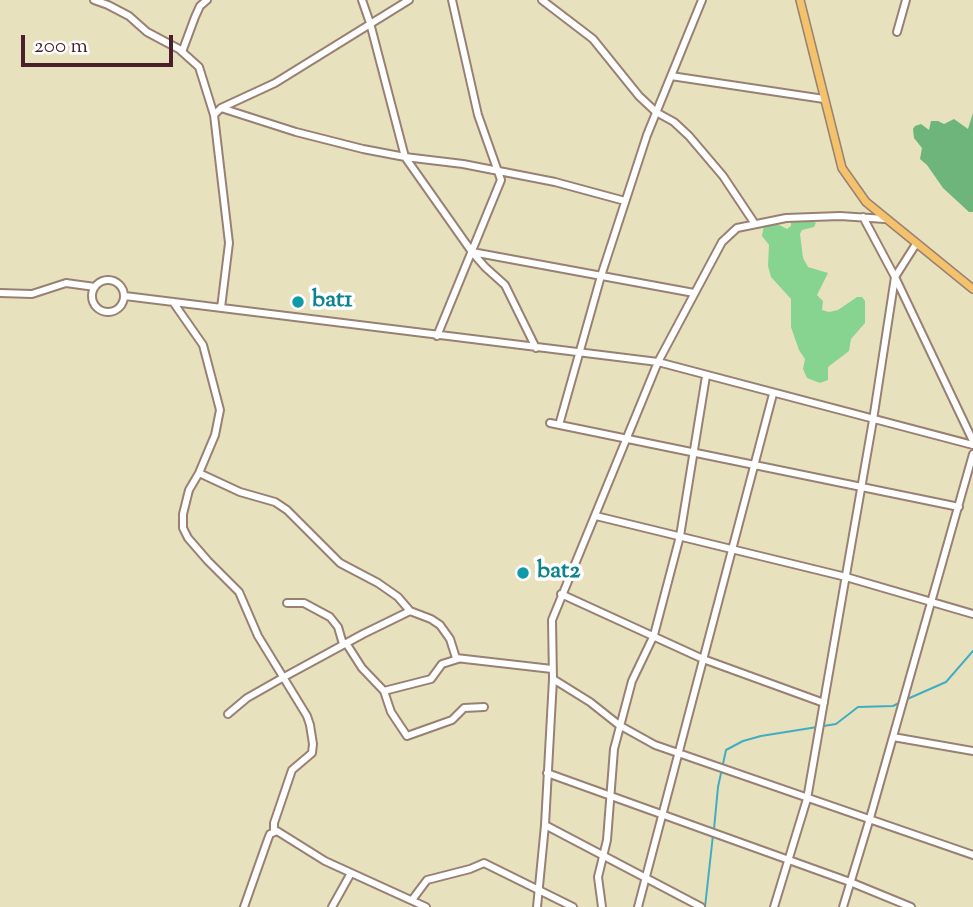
<!DOCTYPE html>
<html>
<head>
<meta charset="utf-8">
<style>
	body { margin:0 }
	#map { position:relative; width:973px; height:907px; overflow:hidden; background:#e8e1be; font-family:"Sorts Mill Goudy",serif }
	canvas { display:block }
	.scale { position:absolute; left:21px; top:35px; width:152px; height:32px; box-sizing:border-box; border:4px solid #4a1f2b; border-top:0; padding-left:9px; font-size:21px; line-height:24px; white-space:nowrap; color:#4a1f2b; -webkit-text-stroke:5px #fff; paint-order:stroke }
</style>
</head>
<body>
<div id="map">
<canvas width="973" height="907"></canvas>
<div class="scale">200 m</div>
</div>
<script>
const ctx = document.querySelector('canvas').getContext('2d');
ctx.lineJoin = 'round';
function paint(path, color) { ctx.fillStyle = color; ctx.fill(path, 'evenodd'); }
const poly = rows => new Path2D(rows.map(r => 'M' + r).join(''));
function stroke(path, color, width, dash) { ctx.strokeStyle = color; ctx.lineWidth = width; ctx.lineCap = dash ? 'butt' : 'round'; ctx.setLineDash(dash || []); ctx.stroke(path); }
function write(font, color, halo, rows, align = 'center') {
  ctx.font = font + ' "Sorts Mill Goudy",serif'; ctx.lineWidth = 7; ctx.setLineDash([]); ctx.textBaseline = 'middle'; ctx.strokeStyle = halo; ctx.fillStyle = color; for (const [text, x, y, turn = 0] of rows) {
    ctx.save(); ctx.translate(x, y); ctx.rotate((+turn || 0) * Math.PI / 180); ctx.textAlign = isNaN(turn) ? turn : align; if (halo) ctx.strokeText(text, 0, 0); ctx.fillText(text, 0, 0); ctx.restore();
  }
}
const green = poly([
	[810,219,816,223,814,227,802,230,800,234,803,258,808,267,828,273,817,295,823,301,822,310,829,312,838,310,857,297,862,297,865,301,865,323,851,339,849,351,828,367,828,380,820,383,807,378,803,369,805,359,799,350,791,327,791,299,771,277,768,266,769,245,762,236,764,225,777,224,787,229,791,226,791,221]
]);
const forest = poly([
	[973,113,973,212,969,212,943,188,927,165,920,159,922,148,914,138,913,129,915,126,921,124,929,130,931,121,938,121,944,124,954,119,968,129]
]);
const stream = poly([
	[905,700,946,682,973,651],
	[714,829,718,787,726,750,743,741,761,736,836,724,858,707,893,706,899,703],
	[705,907,713,835]
]);
const minor = poly([
	[94,0,108,5,129,16,147,32,179,49,199,67,214,115],
	[362,0,370,23,405,157,472,252,485,267,505,285,536,348],
	[542,0,593,39,639,96,656,112,674,122,689,136,723,176,755,224],
	[897,32,906,0],
	[182,52,195,17,200,6,207,0],
	[671,76,824,99],
	[221,108,296,132,363,149,405,157,463,164,555,182,625,201],
	[863,217,895,277,973,441],
	[472,252,694,293],
	'92 296a16 16 0 1 1 32 0a16 16 0 1 1-32 0Z',
	[0,293,32,294,66,283,95,287],
	[125,296,658,362,722,242,737,228,786,218,840,216,885,219],
	[173,302,203,345,220,410,215,435,199,473,189,490,183,514,183,528,188,538,208,561,239,592,258,636,307,716,310,725,313,744,312,753,292,770,274,823,274,831],
	[221,308,229,243,214,115,221,108,275,83,409,0],
	[437,336,501,180,478,115,452,0],
	[550,423,959,507],
	[559,425,601,276,647,135,702,0],
	[199,473,240,492,275,502,287,510,340,563,378,583,398,597,410,611,431,619,440,625,450,639,456,658,552,669],
	[596,516,846,577,973,614],
	[561,594,703,659,824,703],
	[287,603,304,603,330,617,338,627,343,644],
	[346,643,362,668,384,691,391,712,407,736,452,720,464,708,484,707],
	[553,679,590,702,619,725,655,745,973,855],
	[384,691,431,679,442,664,458,659],
	[228,714,247,698,284,677,363,634,410,611],
	[893,737,973,751],
	[547,773,850,882,911,907],
	[545,825,701,907],
	[412,900,427,880,470,869,484,863,573,907],
	[244,907,268,839,270,834,277,831,325,861,426,907],
	[332,907,351,873],
	[537,907,545,825,553,679,552,620,658,362,973,445],
	[602,907,598,877,607,840,614,749,632,681,654,635,680,536,706,376],
	[638,907,773,394],
	[774,907,807,799,873,420,895,277,916,244],
	[843,907,870,818,973,454]
]);
const major = poly([
	[800,0,842,168,866,202,973,289]
]);
const markers = [
	[298,302,7,"#0f9aa8"],
	[523,573,7,"#0f9aa8"]
];
const cultureNames = [
	["bat1",312,302],
	["bat2",537,573]
];
paint(green, '#87d390');
paint(forest, '#6db57a');
stroke(stream, '#42adc1', 2);
stroke(minor, '#998074', 10);
stroke(major, '#998074', 10);
stroke(minor, '#fff', 6);
stroke(major, '#f3c26a', 7);
for (const [x, y, r, color] of markers) { const dot = new Path2D(); dot.arc(x, y, r, 0, 2 * Math.PI); ctx.fillStyle = color; ctx.fill(dot); stroke(dot, '#fff', 2.5); }
write('bold 24px', '#0d838f', '#fff', cultureNames, 'left');
</script>
</body>
</html>
